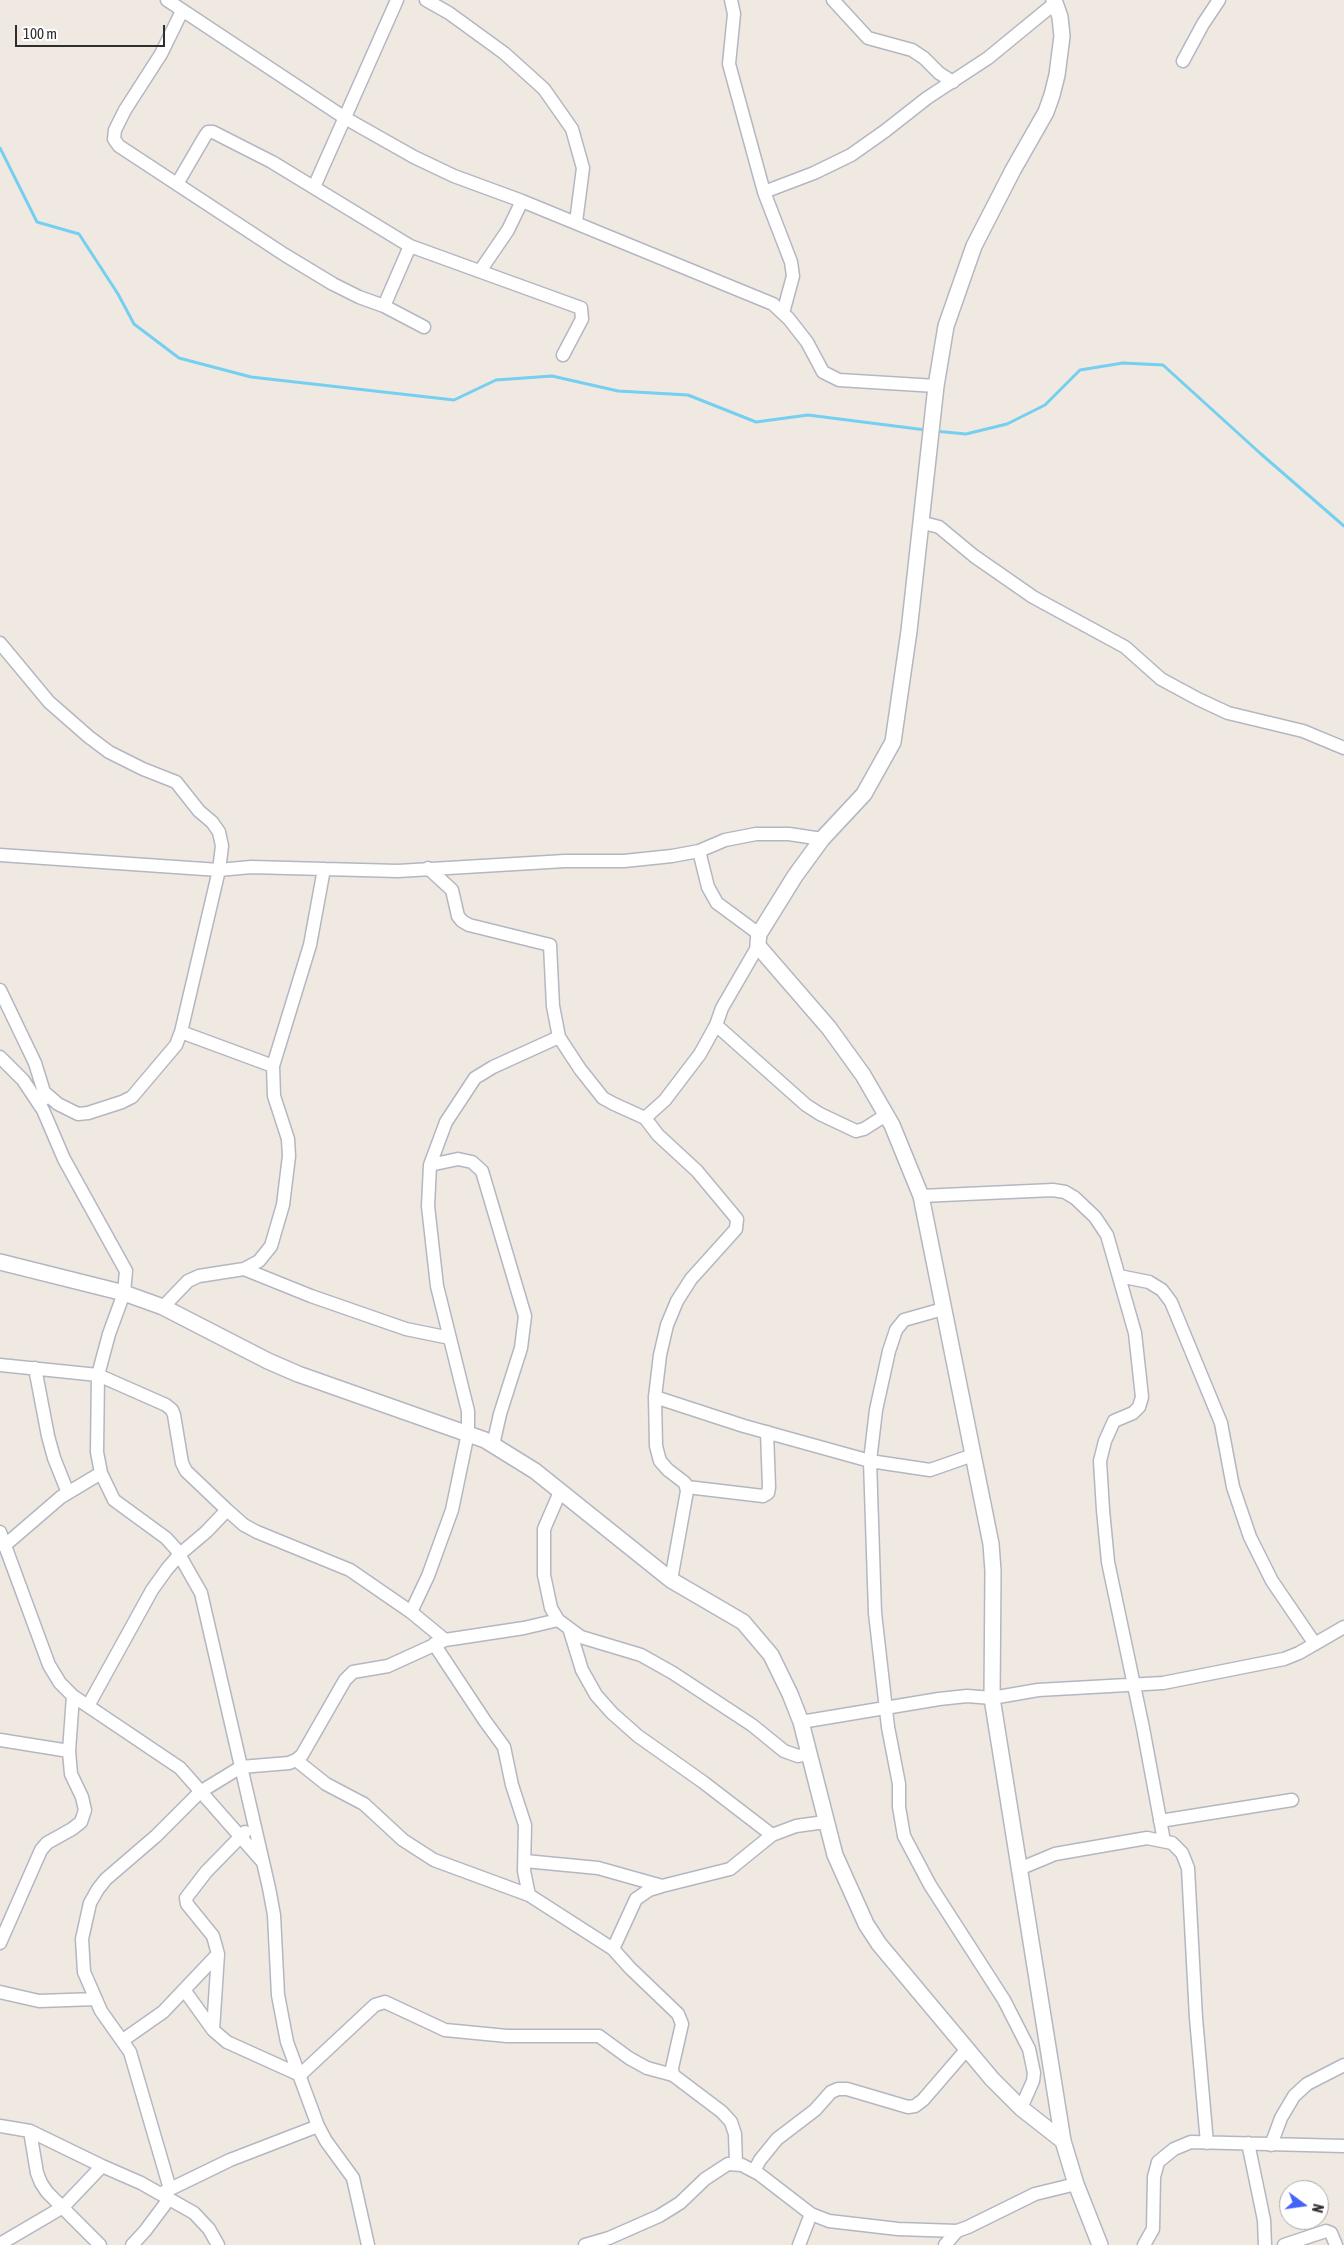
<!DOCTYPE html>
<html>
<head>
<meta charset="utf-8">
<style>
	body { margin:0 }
	#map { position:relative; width:1344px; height:2245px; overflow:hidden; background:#efe9e1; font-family:"Asap Condensed",sans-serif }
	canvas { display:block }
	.north { position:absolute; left:1279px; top:2180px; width:50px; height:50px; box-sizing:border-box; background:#fff; border:1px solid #ababab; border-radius:50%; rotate:104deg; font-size:14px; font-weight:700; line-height:20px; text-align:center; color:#2e2e2e }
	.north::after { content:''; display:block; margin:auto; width:18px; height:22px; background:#4264fb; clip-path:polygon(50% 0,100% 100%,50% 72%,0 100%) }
	.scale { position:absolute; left:15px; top:25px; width:150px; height:22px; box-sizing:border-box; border:2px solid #2e2e2e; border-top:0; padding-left:6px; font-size:15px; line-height:18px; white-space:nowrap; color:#2e2e2e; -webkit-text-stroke:4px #fff; paint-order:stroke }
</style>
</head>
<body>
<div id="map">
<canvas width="1344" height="2245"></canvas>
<div class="north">N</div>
<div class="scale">100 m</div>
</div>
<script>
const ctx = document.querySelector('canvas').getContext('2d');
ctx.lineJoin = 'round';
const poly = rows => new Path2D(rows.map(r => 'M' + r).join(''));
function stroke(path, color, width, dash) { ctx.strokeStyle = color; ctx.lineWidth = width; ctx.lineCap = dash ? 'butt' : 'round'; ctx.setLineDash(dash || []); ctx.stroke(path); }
const stream = poly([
	[0,148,37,222,79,234,118,294,134,324,179,358,251,377,454,400,496,380,552,376,618,391,688,395,756,422,808,415,926,430],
	[934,431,966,434,1007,424,1045,405,1080,370,1123,363,1163,365,1261,454,1344,526]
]);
const minor = poly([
	[167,0,345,118,414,157,454,176,522,201,773,304,789,319,807,342,823,372,839,380,936,386],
	[426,0,449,13,504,53,544,89,572,129,583,168,576,222],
	[731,0,734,14,729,64,764,192,791,262,793,276,783,313],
	[833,0,868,38,912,50,924,58,939,73,953,82],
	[182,11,161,54,125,110,115,130,114,139,119,146,285,255,333,284,359,297,384,306,424,327],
	[1183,61,1203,24,1219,0],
	[177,184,205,136,208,132,213,132,272,162,410,246,581,308,582,319,563,355],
	[314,187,397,0],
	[764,192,814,173,851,155,885,131,927,98,988,58,1055,3],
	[480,271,508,230,522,201],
	[384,306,410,246],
	[920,522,939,527,974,556,1033,597,1125,647,1161,679,1198,699,1228,713,1303,731,1344,748],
	[0,643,49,702,89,737,109,752,143,769,176,782,199,811,212,822,219,832,222,846,219,870,181,1032,176,1045,132,1097,122,1102,88,1113,78,1114,58,1104,44,1092],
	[699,851,708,887,717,903,759,934],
	[0,855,219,870,251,867,398,871,565,861,624,861,672,856,699,851,725,840,756,834,789,834,822,839],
	[428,868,452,890,458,916,462,921,469,925,550,945,553,1006,559,1037,580,1069,603,1098,614,1104,645,1118,665,1100,700,1054,716,1025],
	[758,946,722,1008,716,1025,806,1105,820,1114,856,1131,864,1129,886,1115],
	[0,990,35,1063,44,1092,43,1100],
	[181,1032,273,1066],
	[0,1057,23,1080,43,1110,64,1159,126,1271,124,1293,109,1334,98,1375,97,1452,101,1473,114,1500,166,1538,176,1549,201,1593,269,1888,274,1915,278,1995,287,2042,318,2126,326,2141,353,2178,368,2245],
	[645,1118,658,1135,697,1171,737,1219,736,1229,691,1279,677,1301,667,1325,660,1355,655,1397],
	[430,1165,458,1159,472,1162,482,1171,525,1316,521,1348,500,1414,493,1445],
	[921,1196,1053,1190,1065,1192,1075,1198,1095,1217,1107,1235,1135,1333,1142,1397,1139,1407,1133,1413,1114,1421,1105,1441,1100,1461,1103,1510,1108,1562,1143,1728,1164,1841],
	[244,1269,311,1296,406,1329,450,1338],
	[1119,1276,1149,1282,1162,1290,1171,1302,1221,1423,1233,1487,1250,1537,1272,1581,1315,1644],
	[163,1307,188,1281,199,1276,244,1269,259,1261,271,1246,283,1205,289,1156,288,1139,274,1096,273,1066,310,945,324,869],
	[943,1309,904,1320,896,1330,889,1351,876,1410,870,1461,875,1613,888,1727,899,1784,899,1807,904,1836,930,1885,1004,2000,1029,2049,1034,2073,1033,2081,1021,2108],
	[0,1365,98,1375,166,1405,172,1410,174,1415,182,1463,186,1471,227,1510,244,1525,257,1532,350,1570,411,1612,445,1640],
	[35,1368,48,1436,54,1458,68,1493],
	[687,1487,763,1496,768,1493,769,1487,767,1432],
	[560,1492,544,1529,544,1575,551,1608,558,1620,581,1637,641,1655,673,1673,752,1725,784,1751,798,1756,808,1754],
	[0,1532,49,1665,60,1683,73,1696,180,1768,261,1860],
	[4,1546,61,1497,101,1473],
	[671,1580,687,1491,685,1483,668,1470,660,1461,656,1446,655,1397,744,1426,870,1461,930,1470,973,1455],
	[411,1612,428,1576,452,1510,468,1433,468,1411,437,1286,428,1206,430,1165,446,1122,475,1078,493,1067,559,1037],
	[570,1631,582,1670,596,1695,612,1713,638,1736,703,1782,772,1835,796,1826,825,1822],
	[434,1644,485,1721,504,1747,512,1785,525,1825,524,1871,529,1895],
	[88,1706,152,1590,167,1569,180,1554,206,1532,227,1510],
	[801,1722,939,1699,967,1696,992,1698,1038,1690,1163,1683,1284,1659,1299,1653,1344,1627],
	[0,1740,69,1751],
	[296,1760,326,1784,364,1804,403,1840,434,1860,529,1895,613,1949,630,1968,678,2014,682,2024,672,2068,673,2075,722,2112,731,2122,735,2134,736,2164],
	[1160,1821,1292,1800],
	[245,1832,206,1872,186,1898,187,1904,213,1936,218,1954,213,2030,227,2042,300,2075],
	[525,1861,598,1868,662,1886],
	[1019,1869,1055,1854,1147,1838,1172,1843,1182,1853,1188,1868,1196,2018,1207,2143],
	[0,1943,41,1850,47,1843,72,1829,81,1822,85,1810,82,1797,71,1774,69,1751,73,1696],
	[613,1949,636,1899,649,1890,662,1886,730,1869,772,1835],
	[185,1991,213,2030],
	[0,1992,39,2001,96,1999],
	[123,2040,163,2012,218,1954],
	[300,2075,375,2005,385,2002,445,2030,507,2036,599,2036,629,2058,647,2068,673,2075],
	[0,2126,30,2131,102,2166,141,2183,194,2213,209,2229,218,2245],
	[30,2131,37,2173,41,2183,47,2192,100,2245],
	[1248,2143,1264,2220,1265,2245],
	[1271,2145,1281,2118,1294,2096,1307,2084,1344,2065],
	[754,2171,760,2160,777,2139,815,2110,831,2092,838,2089,847,2089,908,2107,915,2106,923,2100,967,2049],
	[170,2189,130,2052,101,2011,84,1972,82,1939,90,1903,98,1889,106,1879,156,1836,200,1792,241,1767,289,1763,296,1760,302,1755,345,1680,353,1672,388,1666,445,1640,524,1628,558,1620],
	[164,2192,230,2160,318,2126],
	[0,2244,63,2207,102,2166],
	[132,2245,145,2231,169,2199],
	[585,2245,609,2238,659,2216,680,2203,705,2179,728,2164,742,2165,759,2174,811,2214,829,2221,898,2229,957,2231,968,2227,1035,2194,1076,2184],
	[799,2245,811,2214],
	[945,2245,957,2231],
	[1144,2245,1153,2229,1154,2177,1158,2162,1174,2149,1191,2142,1344,2146],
	[1284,2245,1326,2231,1331,2233,1336,2245]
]);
const tertiary = poly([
	[1054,0,1060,17,1062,36,1057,75,1052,95,1046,112,1013,170,974,246,946,326,936,386,909,631,893,742,864,794,822,839,795,876,759,934,758,943,758,946,829,1028,863,1075,892,1125,921,1196,991,1544,993,1571,992,1698,1063,2141],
	[0,1262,124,1293,163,1307,268,1361,298,1374,485,1440,535,1471,671,1580,743,1622,771,1655,790,1694,801,1722,835,1855,866,1924,879,1944,992,2079,1021,2108,1063,2141,1076,2184,1100,2245]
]);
stroke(stream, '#75cff0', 3);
stroke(minor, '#b4b7c1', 15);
stroke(tertiary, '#b4b7c1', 18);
stroke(minor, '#fff', 12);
stroke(tertiary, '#fff', 15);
</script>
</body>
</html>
